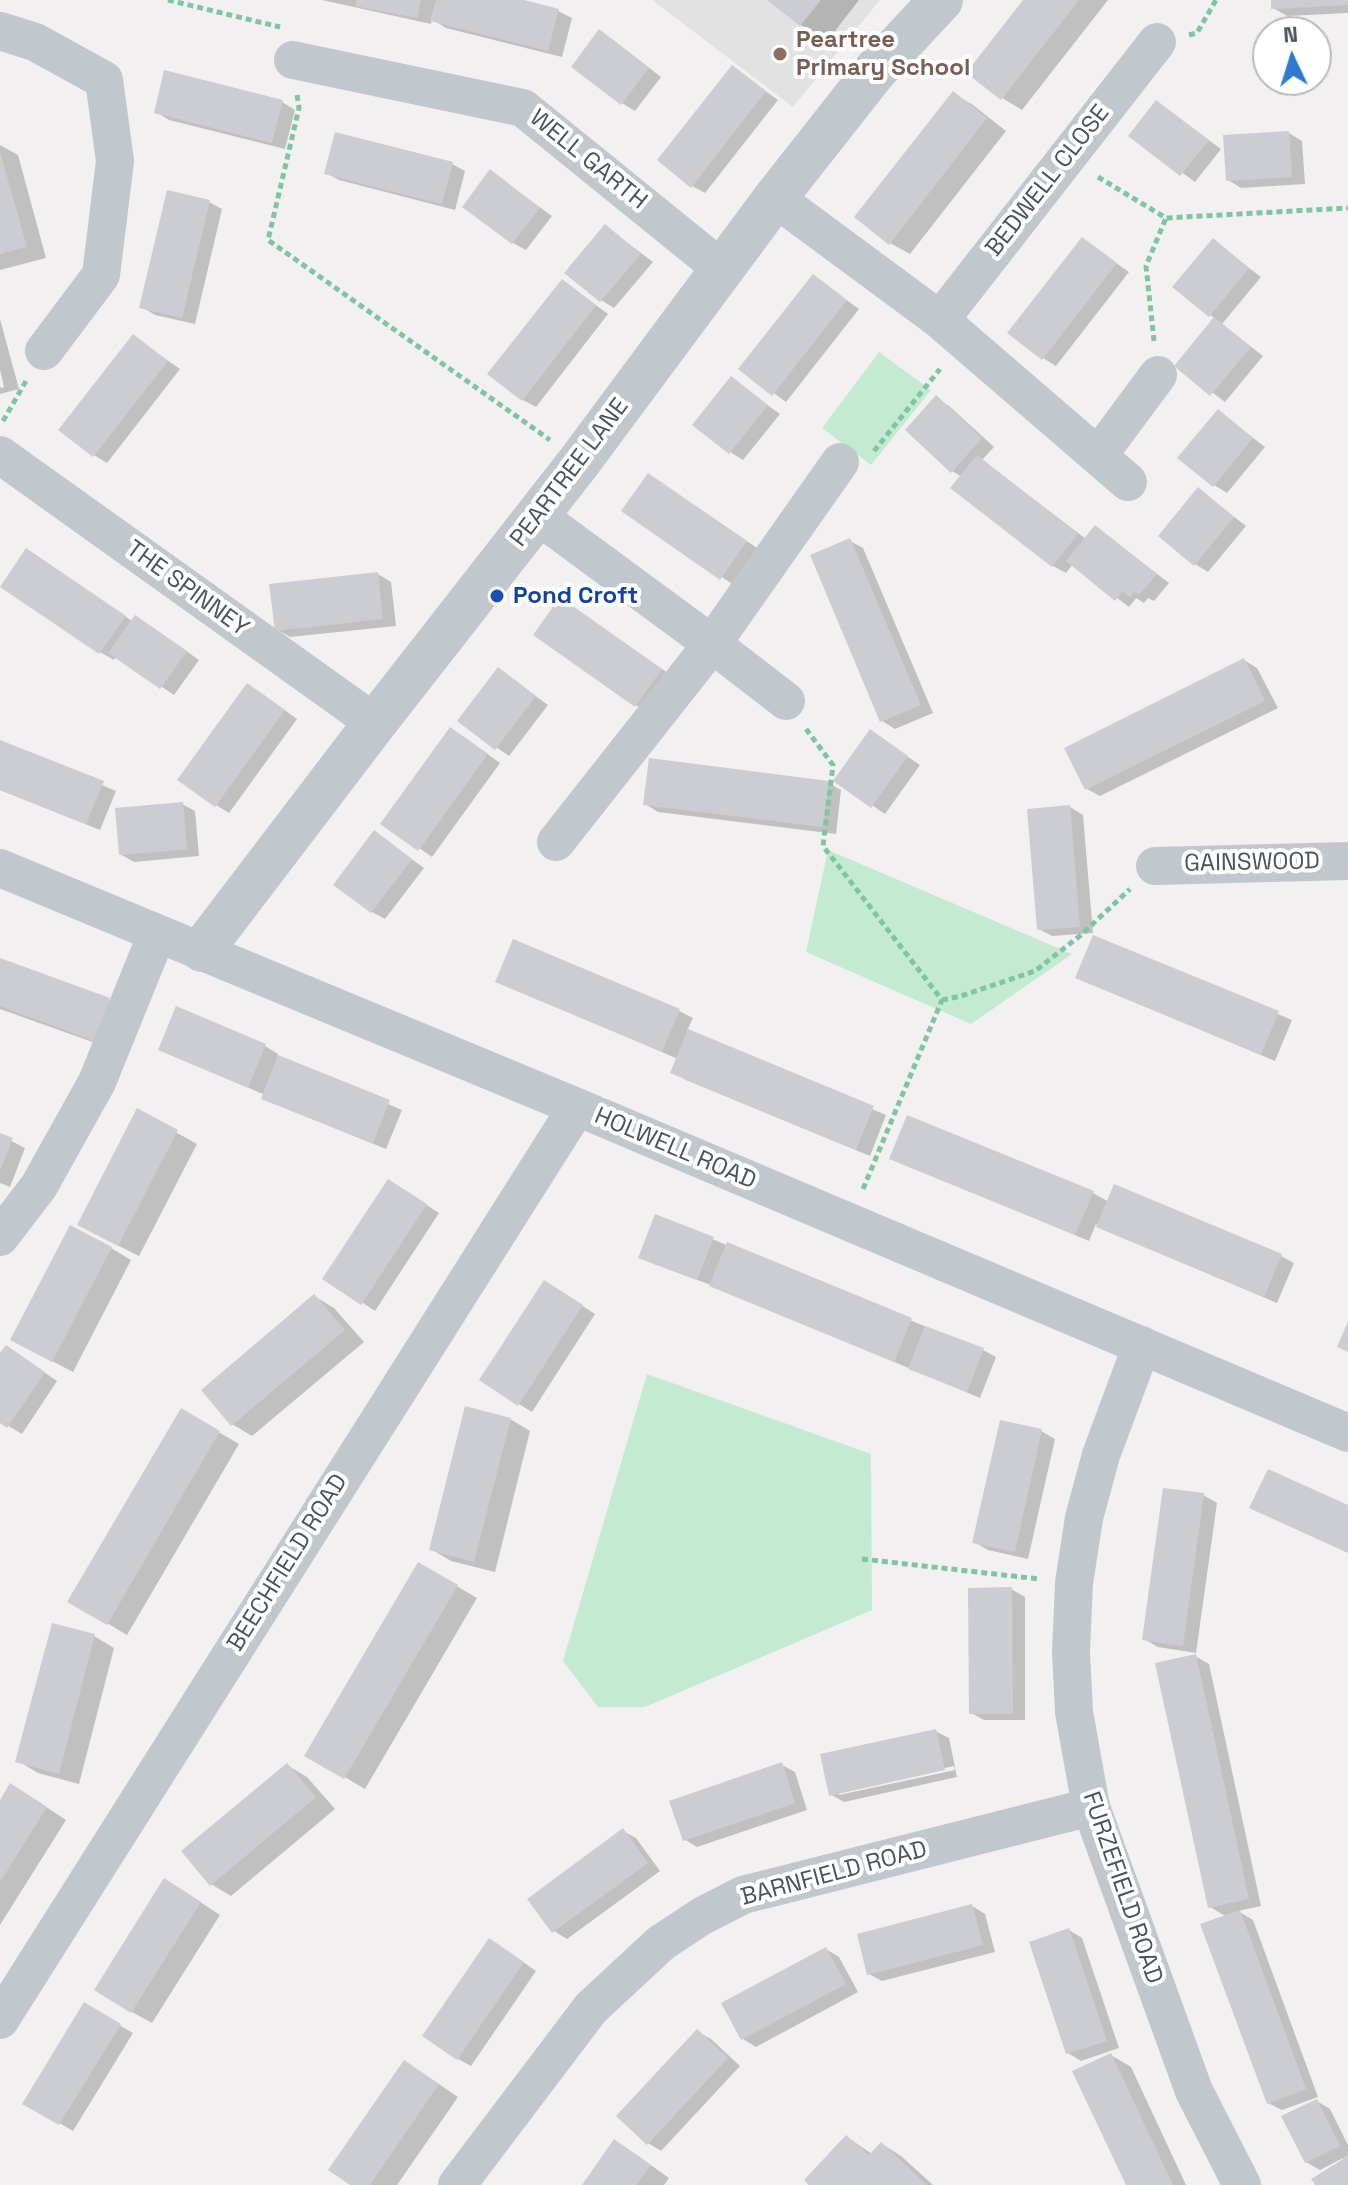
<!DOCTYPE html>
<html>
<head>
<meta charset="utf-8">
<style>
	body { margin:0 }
	#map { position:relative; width:1348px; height:2185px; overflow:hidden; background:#f2f0f1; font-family:"Space Grotesk",sans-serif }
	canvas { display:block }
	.north { position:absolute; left:1252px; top:16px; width:80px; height:80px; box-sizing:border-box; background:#fff; border:2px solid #b7bbbe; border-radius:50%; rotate:356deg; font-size:22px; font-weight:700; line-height:32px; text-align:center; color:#4a545c }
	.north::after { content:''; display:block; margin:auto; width:28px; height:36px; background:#2d7ad0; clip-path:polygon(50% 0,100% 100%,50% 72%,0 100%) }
</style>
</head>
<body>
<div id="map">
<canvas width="1348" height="2185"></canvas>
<div class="north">N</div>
</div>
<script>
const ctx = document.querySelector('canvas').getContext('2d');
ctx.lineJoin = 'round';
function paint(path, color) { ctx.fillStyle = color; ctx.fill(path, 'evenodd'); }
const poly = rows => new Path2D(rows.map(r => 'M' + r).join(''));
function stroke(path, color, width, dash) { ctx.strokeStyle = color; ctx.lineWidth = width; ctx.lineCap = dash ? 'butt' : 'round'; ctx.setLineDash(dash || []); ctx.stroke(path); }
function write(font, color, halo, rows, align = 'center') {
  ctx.font = font + ' "Space Grotesk",sans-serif'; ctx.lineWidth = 8; ctx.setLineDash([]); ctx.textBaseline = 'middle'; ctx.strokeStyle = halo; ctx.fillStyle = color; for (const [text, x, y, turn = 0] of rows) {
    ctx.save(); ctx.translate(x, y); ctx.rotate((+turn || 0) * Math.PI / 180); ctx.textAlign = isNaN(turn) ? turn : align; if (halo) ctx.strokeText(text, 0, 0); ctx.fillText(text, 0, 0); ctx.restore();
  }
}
const education = poly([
	[652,0,880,0,793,107]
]);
const green = poly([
	[879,352,931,390,871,465,822,428],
	[828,850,1072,954,971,1024,806,952],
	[647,1374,871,1454,872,1610,645,1707,598,1707,563,1661]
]);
const shadow = poly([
	[322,0,516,0,558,11,572,18,562,57,446,28,432,19,431,24],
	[770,0,859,0,828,40,801,25],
	[1026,0,1108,0,1022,110,1002,98],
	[1273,0,1348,0,1348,13,1287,16,1273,8],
	[612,39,661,77,635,111,622,103],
	[732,67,778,100,705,193,692,186],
	[954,94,973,105,1006,131,910,254,890,243],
	[282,102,295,110,285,149,169,120,156,112],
	[1157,102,1221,149,1195,182,1131,135],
	[1289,133,1302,141,1305,184,1241,188,1228,180],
	[0,145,18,155,46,258,0,270],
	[452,164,465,171,455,210,339,180,326,173],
	[491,172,552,216,526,250,513,243],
	[209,202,222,209,195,324,155,315,142,307],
	[605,226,653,262,614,308,601,300],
	[1083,240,1129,272,1056,366,1043,358],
	[1213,241,1261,277,1222,324,1263,356,1225,402,1177,366,1216,319,1210,315],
	[813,276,859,309,786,402,741,369],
	[563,281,608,314,536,407,523,400],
	[0,319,19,389,0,394,0,385,1,388,4,387,0,370],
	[134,337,180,369,107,463,94,455],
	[731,379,780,414,743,460,730,452],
	[936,398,949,406,994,447,982,460,1086,539,1095,527,1169,583,1154,601,1148,598,1144,603,1136,598,1129,607,1073,564,1066,573,1053,566,962,477,952,471],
	[1218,411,1265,447,1227,493,1214,485],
	[649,475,766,554,741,590,624,511],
	[1199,490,1246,526,1208,572,1195,564],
	[850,541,863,548,933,713,895,729,882,721],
	[40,558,132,621,149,625,199,660,174,695,116,656,114,660,100,652,3,586],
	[378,574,391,582,396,626,290,637,276,629],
	[561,600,681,682,656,717,636,705],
	[1244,660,1257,668,1278,708,1100,796,1087,789],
	[499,670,548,705,509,756,459,721],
	[261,693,297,719,229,813,216,805],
	[464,737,500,763,432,857,383,823],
	[883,740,920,765,885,814,836,781],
	[0,742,116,791,100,830,0,790],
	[828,783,841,790,836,834,658,812,645,804],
	[182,804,195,811,199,856,134,862,120,854],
	[1070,807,1083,815,1093,933,1052,936,1039,929],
	[374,832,424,868,385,919,372,912],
	[1094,937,1292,1020,1275,1061,1078,978],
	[514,941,679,1011,693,1018,687,1031,886,1115,870,1156,686,1080,673,1072,678,1059,497,981],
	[0,960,109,1000,129,1011,115,1050,0,1009],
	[177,1009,265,1046,278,1054,277,1057,402,1110,386,1149,277,1105,264,1098,265,1095,160,1049],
	[138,1111,197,1144,139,1256,99,1236],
	[0,1135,25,1148,10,1187,0,1183],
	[892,1158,1093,1193,1109,1202,1281,1256,1294,1263,1277,1303,1112,1233,1096,1224,1089,1241],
	[402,1189,439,1213,375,1311,325,1278],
	[656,1216,983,1350,996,1357,980,1398,711,1285,654,1264,641,1257],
	[111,1248,131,1260,73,1372,33,1351],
	[558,1290,595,1314,532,1412,519,1404],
	[314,1296,334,1308,364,1342,252,1436,232,1424],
	[19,1355,57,1381,22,1434,0,1421,0,1357],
	[181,1410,239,1444,127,1635,70,1601],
	[510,1419,530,1431,495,1572,451,1561,431,1549],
	[1041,1431,1055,1439,1028,1559,988,1550,974,1542],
	[1203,1495,1217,1503,1196,1653,1158,1647,1144,1639],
	[419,1564,477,1598,365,1789,307,1755],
	[1011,1589,1025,1597,1025,1720,984,1720,971,1713],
	[94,1636,114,1648,79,1784,38,1773,18,1761],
	[1195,1656,1209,1664,1261,1906,1238,1911,1253,1920,1318,2097,1282,2110,1268,2103,1227,1917,1210,1907],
	[935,1731,949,1738,957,1777,844,1802,830,1794],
	[954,1766,955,1770,839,1795,839,1791],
	[287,1765,307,1777,335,1809,231,1896,211,1884],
	[782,1765,795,1772,807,1810,697,1847,684,1839],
	[31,1797,66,1820,0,1925,0,1803],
	[623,1831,636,1838,660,1871,567,1939,554,1931],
	[185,1892,220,1915,152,2023,132,2012],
	[972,1906,985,1914,995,1952,882,1981,869,1974],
	[1069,1930,1082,1938,1119,2048,1081,2061,1068,2053],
	[503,1948,536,1971,471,2066,458,2059],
	[826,1949,839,1957,858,1992,756,2047,743,2039],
	[85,2005,133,2033,73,2131,25,2103],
	[698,2032,711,2039,740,2066,661,2151,648,2143],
	[1111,2055,1131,2067,1186,2185,1128,2185],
	[424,2074,458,2097,397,2185,353,2185],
	[1317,2101,1330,2109,1348,2145,1348,2156,1345,2157,1348,2159,1348,2185,1317,2185,1345,2161,1343,2158,1320,2170,1306,2162],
	[847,2137,872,2154,882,2144,901,2156,933,2185,812,2185],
	[634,2153,669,2178,664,2185,584,2185]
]);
const building = poly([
	[357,0,421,0,417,18,355,6],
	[436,0,524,0,559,9,548,51,430,21],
	[767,0,821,0,800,26],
	[1023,0,1079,0,1001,100,966,73],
	[1271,0,1348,0,1348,5,1271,9],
	[599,29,649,68,621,105,571,67],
	[732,65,766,91,691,188,657,160],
	[164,70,283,100,272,143,154,113],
	[953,91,987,118,889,245,854,217],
	[1156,100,1209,140,1180,176,1128,136],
	[1289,131,1292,177,1226,181,1223,135],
	[335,132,453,162,442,204,324,174],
	[0,152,27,247,0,254],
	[490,169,540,208,512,244,462,207],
	[167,190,210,200,182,318,139,308],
	[605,224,641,254,600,302,564,273],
	[1082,237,1117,263,1042,360,1007,333],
	[1213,238,1249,268,1209,317,1172,287],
	[813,274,847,300,772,396,738,369],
	[562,279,596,305,522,401,487,374],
	[1214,317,1251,347,1210,396,1174,366],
	[133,334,168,361,93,457,58,430],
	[731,376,768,405,729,454,692,425],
	[936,395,982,438,951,473,905,430],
	[1218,409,1253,438,1213,487,1177,458],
	[977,455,1078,534,1052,567,950,488],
	[648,473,747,541,720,580,621,511],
	[1198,487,1234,517,1194,566,1158,536],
	[1095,525,1157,574,1139,595,1134,592,1130,597,1123,591,1115,601,1066,561],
	[850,538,921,705,880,722,810,555],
	[26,548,126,616,99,654,0,587],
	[378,572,383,619,275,631,269,584],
	[560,597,662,669,635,707,533,635],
	[135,615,187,651,160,689,108,653],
	[1244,658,1265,701,1085,790,1064,748],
	[498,667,536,696,495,750,457,721],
	[247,683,285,710,215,807,177,780],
	[450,727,488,754,418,851,380,824],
	[870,729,908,756,871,808,833,781],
	[0,740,104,781,86,824,0,790],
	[649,758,829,781,823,827,643,805],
	[183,802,187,849,119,855,115,808],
	[1070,805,1080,927,1037,930,1027,809],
	[374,830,412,859,371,913,333,885],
	[1093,935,1279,1011,1261,1055,1075,978],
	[513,939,680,1009,662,1052,495,982],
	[0,958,110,998,94,1041,0,1006],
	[176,1006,266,1044,248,1088,158,1050],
	[688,1029,874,1106,856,1150,670,1073],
	[278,1055,390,1100,373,1143,261,1099],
	[137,1108,178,1130,118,1246,77,1225],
	[907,1115,1094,1191,1075,1235,889,1159],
	[0,1133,13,1138,0,1171],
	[388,1179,427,1204,361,1305,322,1279],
	[1114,1184,1282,1254,1264,1297,1096,1227],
	[655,1214,714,1237,697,1280,638,1258],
	[70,1225,112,1247,52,1362,10,1340],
	[727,1242,912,1318,894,1362,709,1286],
	[544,1280,583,1305,518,1406,479,1380],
	[314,1294,345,1330,231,1426,201,1390],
	[1348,1321,1348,1352,1337,1347],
	[925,1326,984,1348,967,1392,908,1369],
	[6,1345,45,1372,7,1428,0,1423,0,1353],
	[465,1406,511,1418,474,1562,429,1550],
	[181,1408,220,1431,107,1625,67,1602],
	[1000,1420,1042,1429,1015,1552,972,1543],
	[1268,1469,1348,1505,1348,1553,1249,1508],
	[1163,1488,1204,1493,1183,1646,1142,1640],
	[418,1562,458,1585,344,1779,304,1756],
	[1012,1587,1013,1714,969,1714,968,1588],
	[52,1623,95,1634,59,1774,15,1762],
	[1196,1654,1249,1899,1208,1908,1155,1663],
	[936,1729,945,1770,829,1796,820,1754],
	[782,1762,795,1803,683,1841,669,1801],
	[287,1763,316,1797,210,1886,181,1851],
	[10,1783,47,1807,0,1882,0,1800],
	[623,1828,648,1863,552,1933,527,1899],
	[164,1878,201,1902,131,2013,94,1990],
	[972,1904,983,1945,867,1975,857,1934],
	[1240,1910,1306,2089,1267,2104,1200,1924],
	[1069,1928,1107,2041,1066,2054,1029,1942],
	[489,1938,524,1962,457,2060,422,2036],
	[826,1947,846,1984,741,2040,721,2003],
	[84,2002,121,2024,59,2125,22,2104],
	[697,2029,728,2058,647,2145,616,2116],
	[1111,2053,1173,2185,1126,2185,1072,2071],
	[404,2060,439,2084,370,2185,350,2185,328,2170],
	[1317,2099,1340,2146,1305,2163,1281,2116],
	[846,2135,869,2155,881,2142,927,2185,809,2185,804,2180],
	[614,2139,651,2165,636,2185,582,2185],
	[1348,2156,1348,2185,1315,2185,1311,2179]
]);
const path = poly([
	[168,0,280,27],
	[1189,35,1197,33,1216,0],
	[297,95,299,108,268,240,550,440],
	[1098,177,1166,218,1348,208],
	[1154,341,1146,266,1166,218],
	[3,421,26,381],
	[874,451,940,369],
	[806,729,833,765,823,846,942,1000,863,1189],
	[942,1000,961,996,1035,971,1081,935,1130,889],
	[862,1559,1039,1579]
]);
const minor = poly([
	[0,31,35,42,104,80,115,161,101,275,44,351],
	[293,60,523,108,723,270],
	[775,198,940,320,1128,482],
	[940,320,1157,42],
	[0,455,375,723],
	[1098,456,1158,375],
	[538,516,712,644,786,701],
	[556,842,712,644,840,462],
	[1155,866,1348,861],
	[0,868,577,1107,1348,1433],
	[0,1237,39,1186,97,1082,157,934],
	[1142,1345,1101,1455,1084,1518,1074,1583,1071,1652,1074,1712,1091,1807,1194,2091,1242,2185],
	[0,2020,577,1107],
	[457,2185,591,2008,661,1943,702,1916,743,1895,1091,1807]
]);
const tertiary = poly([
	[202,950,375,723,579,462,775,198,875,71,941,0]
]);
const markers = [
	[780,54,8,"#8d6e63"],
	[497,596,8,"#1a4fb4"]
];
const educationNames = [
	["Peartree",796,40],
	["Primary School",796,68]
];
const streetNames = [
	["WELL GARTH",588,160,39],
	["BEDWELL CLOSE",1048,181,-52],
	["PEARTREE LANE",570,473,-53],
	["THE SPINNEY",187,589,36],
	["GAINSWOOD",1252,863,-1],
	["HOLWELL ROAD",675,1149,23],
	["BEECHFIELD ROAD",288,1563,-58],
	["BARNFIELD ROAD",834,1874,-15],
	["FURZEFIELD ROAD",1122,1888,71]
];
const transitNames = [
	["Pond Croft",513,596]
];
paint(education, '#e3e2e2');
paint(green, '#c4ebd2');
paint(shadow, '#0003');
paint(building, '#cbcdd2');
stroke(path, '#80c5a1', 5, [6, 4]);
stroke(minor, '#c0c8cd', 38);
stroke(tertiary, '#c0c8cd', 44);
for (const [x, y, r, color] of markers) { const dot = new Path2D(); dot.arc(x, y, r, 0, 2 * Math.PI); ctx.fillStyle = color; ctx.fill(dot); stroke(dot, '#fff', 3); }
write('bold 24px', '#785e54', '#fff', educationNames, 'left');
write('24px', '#4a545c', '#fff', streetNames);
write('bold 24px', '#164399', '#fff', transitNames, 'left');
</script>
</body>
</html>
